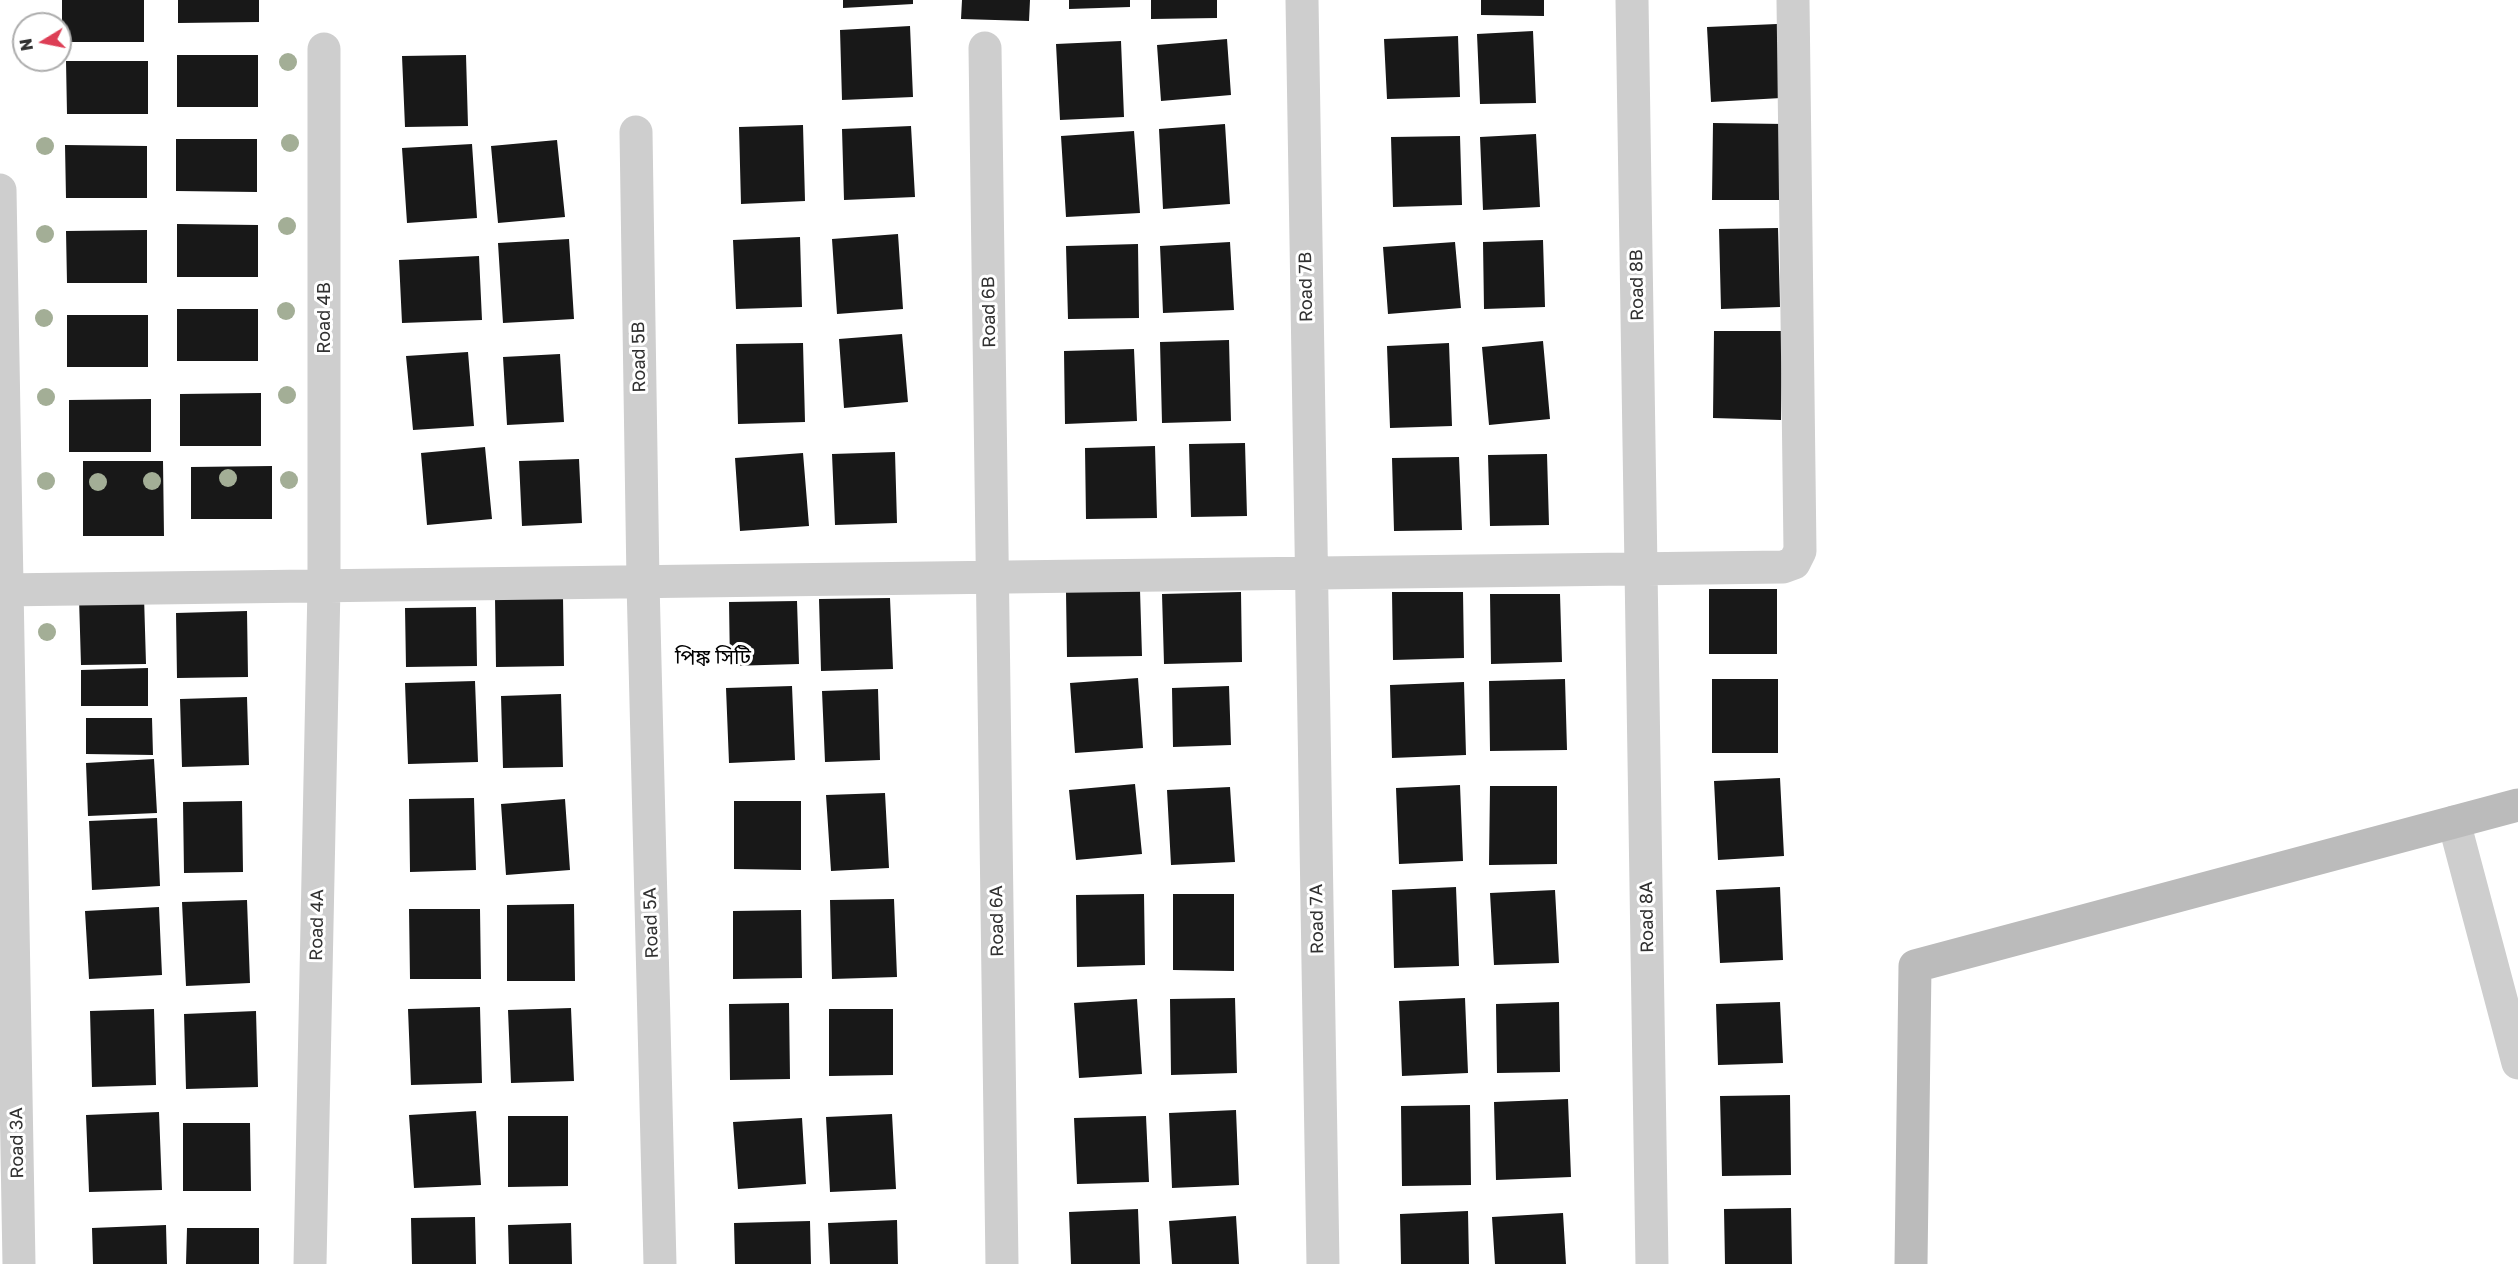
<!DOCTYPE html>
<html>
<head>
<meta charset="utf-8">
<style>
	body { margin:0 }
	#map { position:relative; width:2518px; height:1264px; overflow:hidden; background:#fff; font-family:"Golos Text",sans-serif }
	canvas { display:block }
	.north { position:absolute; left:12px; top:12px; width:60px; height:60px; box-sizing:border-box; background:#fff; border:2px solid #adadad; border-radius:50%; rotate:260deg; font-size:16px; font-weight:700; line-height:24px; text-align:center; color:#313131 }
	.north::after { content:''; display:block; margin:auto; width:21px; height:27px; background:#dd3e55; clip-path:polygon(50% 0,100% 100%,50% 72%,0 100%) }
</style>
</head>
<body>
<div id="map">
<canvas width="2518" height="1264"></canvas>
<div class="north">N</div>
</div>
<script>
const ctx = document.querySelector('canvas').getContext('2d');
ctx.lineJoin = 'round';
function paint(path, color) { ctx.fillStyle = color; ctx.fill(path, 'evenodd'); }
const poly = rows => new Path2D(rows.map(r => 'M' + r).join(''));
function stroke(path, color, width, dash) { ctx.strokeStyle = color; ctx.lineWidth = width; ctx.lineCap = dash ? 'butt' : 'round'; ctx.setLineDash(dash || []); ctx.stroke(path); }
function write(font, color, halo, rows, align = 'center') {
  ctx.font = font + ' "Golos Text","Noto Sans Bengali",sans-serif'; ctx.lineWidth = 6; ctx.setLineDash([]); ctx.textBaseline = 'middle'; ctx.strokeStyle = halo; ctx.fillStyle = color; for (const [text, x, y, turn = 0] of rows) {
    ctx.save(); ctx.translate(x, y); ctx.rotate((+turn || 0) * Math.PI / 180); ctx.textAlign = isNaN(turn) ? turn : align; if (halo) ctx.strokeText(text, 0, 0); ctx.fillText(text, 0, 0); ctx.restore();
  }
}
const building = poly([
	[62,0,144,0,144,42,62,42],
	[178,0,259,0,259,22,178,23],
	[843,0,913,0,913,4,843,8],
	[962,0,1030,0,1029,21,961,19],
	[1069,0,1130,0,1130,7,1069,9],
	[1151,0,1217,0,1217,18,1151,19],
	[1481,0,1544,0,1544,16,1481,15],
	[1777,24,1781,98,1711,102,1707,27],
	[910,26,913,97,842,100,840,30],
	[1533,31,1536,103,1480,104,1477,34],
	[1458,36,1460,97,1387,99,1384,39],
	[1227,39,1231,95,1161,101,1157,45],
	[1121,41,1124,117,1060,120,1056,44],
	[177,55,258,55,258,107,177,107],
	[466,55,468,126,405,127,402,56],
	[66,61,148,61,148,114,67,114],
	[1713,123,1785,124,1784,200,1712,200],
	[1225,124,1230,204,1163,209,1159,129],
	[803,125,805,201,741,204,739,127],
	[911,126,915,197,844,200,842,129],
	[1134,131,1140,213,1066,217,1061,136],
	[1536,134,1540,207,1483,210,1480,137],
	[1460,136,1462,205,1393,207,1391,137],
	[176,139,257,139,257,192,176,191],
	[557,140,565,217,498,223,491,146],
	[472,144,477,218,407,223,402,148],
	[65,145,147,146,147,198,66,198],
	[177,224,258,225,258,277,177,277],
	[1778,228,1780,307,1721,309,1719,229],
	[147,230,147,283,67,283,66,231],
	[898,234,903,309,837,314,832,239],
	[800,237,802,307,736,309,733,240],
	[569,239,574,319,503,323,498,243],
	[1543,240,1545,307,1484,309,1483,242],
	[1230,242,1234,310,1163,313,1160,246],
	[1455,242,1461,308,1388,314,1383,247],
	[1138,244,1139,318,1068,319,1066,246],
	[479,256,482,320,402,323,399,260],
	[177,309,258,309,258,361,177,361],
	[67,315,148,315,148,367,67,367],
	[1714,331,1782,331,1781,420,1713,418],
	[902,334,908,402,844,408,839,339],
	[1229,340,1231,421,1162,423,1160,342],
	[1543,341,1550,419,1489,425,1482,347],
	[803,343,805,422,738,424,736,344],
	[1449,343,1452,426,1390,428,1387,346],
	[1134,349,1137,421,1065,424,1064,351],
	[468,352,474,426,413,430,406,356],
	[560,354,564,422,507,425,503,357],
	[261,393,261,446,180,446,180,394],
	[151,399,151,452,69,452,69,400],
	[1245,443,1247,516,1191,517,1189,444],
	[1155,446,1157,518,1086,519,1085,448],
	[485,447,492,519,427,525,421,453],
	[895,452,897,523,835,525,832,454],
	[803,453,809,526,740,531,735,458],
	[1547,454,1549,525,1490,526,1488,455],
	[1459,457,1462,530,1394,531,1392,458],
	[579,459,582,523,522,526,519,461],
	[83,461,163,461,164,536,83,536],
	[272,466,272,519,191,519,191,467],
	[1709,589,1777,589,1777,654,1709,654],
	[1140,590,1142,656,1067,657,1066,592],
	[1241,592,1242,662,1164,664,1162,594],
	[1392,592,1463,592,1464,658,1393,660],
	[1490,594,1560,594,1562,662,1491,664],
	[144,596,146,664,81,665,79,598],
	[563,597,564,666,496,667,495,598],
	[890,598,893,669,821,671,819,599],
	[797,601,799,664,730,666,729,602],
	[476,607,477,666,406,667,405,608],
	[247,611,248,677,177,678,176,613],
	[148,668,148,706,81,706,81,670],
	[1138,678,1143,748,1075,753,1070,683],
	[1565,679,1567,750,1490,751,1489,681],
	[1712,679,1778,679,1778,753,1712,753],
	[475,681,478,762,408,764,405,683],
	[1464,682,1466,755,1392,758,1390,685],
	[792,686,795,760,729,763,726,688],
	[1229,686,1231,745,1173,747,1172,688],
	[878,689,880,760,825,762,822,691],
	[561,694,563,767,503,768,501,696],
	[247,697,249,765,182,767,180,699],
	[86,718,152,718,153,755,86,754],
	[154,759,157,813,88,816,86,763],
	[1780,778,1784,856,1718,860,1714,781],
	[1135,784,1142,854,1076,860,1069,790],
	[1460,785,1463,861,1399,864,1396,788],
	[1490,786,1557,786,1557,864,1489,865],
	[1230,787,1235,862,1171,865,1167,790],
	[885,793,889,868,831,871,826,795],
	[474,798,476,870,410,872,409,799],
	[565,799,570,870,506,875,501,804],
	[242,801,243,872,184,873,183,802],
	[734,801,801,801,801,870,734,869],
	[157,818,160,886,92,890,89,821],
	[1456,887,1459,966,1394,968,1392,890],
	[1780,887,1783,960,1720,963,1716,890],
	[1555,890,1559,963,1494,965,1490,893],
	[1144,894,1145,965,1077,967,1076,895],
	[1173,894,1234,894,1234,971,1173,970],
	[894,899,897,977,832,979,830,900],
	[247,900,250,983,186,986,182,902],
	[574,904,575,981,507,981,507,905],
	[159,907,162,975,89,979,85,911],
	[409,909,480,909,481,979,410,979],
	[801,910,802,978,733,979,733,911],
	[1235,998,1237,1073,1171,1075,1170,999],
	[1465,998,1468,1073,1402,1076,1399,1001],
	[1137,999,1142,1074,1079,1078,1074,1003],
	[1559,1002,1560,1072,1497,1073,1496,1004],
	[1780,1002,1783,1063,1718,1065,1716,1004],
	[789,1003,790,1079,730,1080,729,1004],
	[480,1007,482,1083,411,1085,408,1009],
	[571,1008,574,1081,511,1083,508,1010],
	[154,1009,156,1085,92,1087,90,1011],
	[829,1009,893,1009,893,1075,829,1076],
	[256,1011,258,1087,186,1089,184,1014],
	[1790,1095,1791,1175,1722,1176,1720,1096],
	[1568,1099,1571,1177,1496,1180,1494,1102],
	[1470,1105,1471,1185,1402,1186,1401,1106],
	[1236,1110,1239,1185,1172,1188,1169,1113],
	[476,1111,481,1185,414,1188,409,1115],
	[159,1112,162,1190,89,1192,86,1115],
	[892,1114,896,1189,830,1192,826,1117],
	[508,1116,568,1116,568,1186,508,1187],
	[1146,1116,1149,1182,1077,1184,1074,1118],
	[802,1118,806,1184,738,1189,733,1122],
	[183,1123,250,1123,251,1191,183,1191],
	[1791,1208,1792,1264,1725,1264,1724,1209],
	[1138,1209,1140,1264,1071,1264,1069,1212],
	[1468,1211,1469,1264,1401,1264,1400,1214],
	[1563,1213,1566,1264,1495,1264,1492,1217],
	[1236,1216,1239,1264,1172,1264,1169,1221],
	[475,1217,476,1264,412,1264,411,1218],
	[897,1220,898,1264,830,1264,828,1223],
	[810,1221,811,1264,735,1264,734,1223],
	[571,1223,572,1264,509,1264,508,1225],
	[166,1225,167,1264,93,1264,92,1228],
	[187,1228,259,1228,259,1264,186,1264]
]);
const street = poly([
	[1302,0,1323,1264],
	[1632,0,1652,1264],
	[985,48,1002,1264],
	[636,132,643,582,660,1264],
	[0,190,19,1264],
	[0,590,1783,567,1794,563,1800,551,1793,0],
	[2454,822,2518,1063],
	[310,1264,324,586,324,49]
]);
const secondary = poly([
	[1911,1264,1915,966,2518,805]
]);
const trees = [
	[288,62],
	[290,143],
	[45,146],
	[287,226],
	[45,234],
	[286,311],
	[44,318],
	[287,395],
	[46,397],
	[228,478],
	[289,480],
	[46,481],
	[152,481],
	[98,482],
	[47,632]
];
const streetNames = [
	["Road 8B",1637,285,-91],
	["Road 7B",1306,287,-91],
	["Road 6B",989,312,-91],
	["Road 4B",324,318,-90],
	["Road 5B",639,357,-91],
	["Road 8A",1647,917,-91],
	["Road 7A",1317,919,-91],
	["Road 6A",997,921,-91],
	["Road 5A",651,923,-92],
	["Road 4A",317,925,-89],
	["Road 3A",17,1143,-91]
];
const quarterNames = [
	["পিঙ্ক সিটি",713,657]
];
paint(building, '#181818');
stroke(street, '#cecece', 33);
stroke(secondary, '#bbb', 33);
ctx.fillStyle = '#a3ae96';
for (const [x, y] of trees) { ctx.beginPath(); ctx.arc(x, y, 9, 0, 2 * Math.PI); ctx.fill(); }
write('18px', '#313131', '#fff', streetNames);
write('21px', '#000', '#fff', quarterNames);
</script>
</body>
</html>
